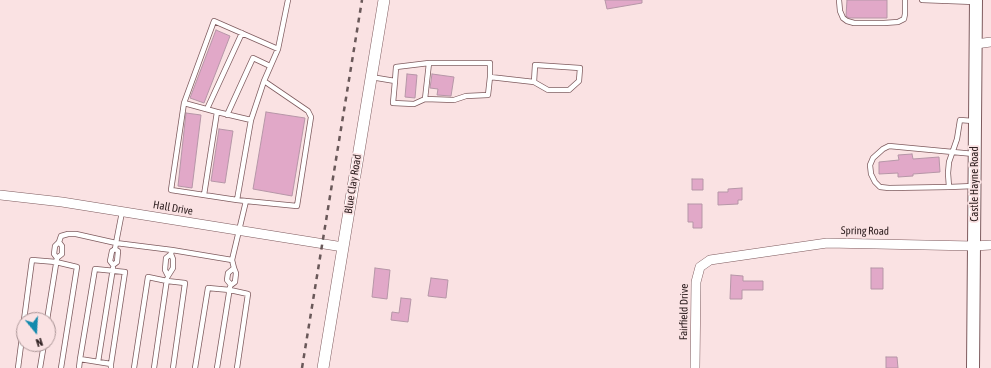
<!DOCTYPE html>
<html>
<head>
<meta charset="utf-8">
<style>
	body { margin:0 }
	#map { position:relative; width:991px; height:368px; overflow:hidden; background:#fae2e3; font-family:"Asap Condensed",sans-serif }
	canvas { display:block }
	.north { position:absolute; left:16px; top:312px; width:40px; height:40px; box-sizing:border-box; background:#fae2e3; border:1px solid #a99495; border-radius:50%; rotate:162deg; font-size:11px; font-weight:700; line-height:16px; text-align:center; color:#2f2021 }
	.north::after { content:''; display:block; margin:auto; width:14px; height:18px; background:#128aad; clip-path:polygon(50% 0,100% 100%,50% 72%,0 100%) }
</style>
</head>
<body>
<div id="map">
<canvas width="991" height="368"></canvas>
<div class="north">N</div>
</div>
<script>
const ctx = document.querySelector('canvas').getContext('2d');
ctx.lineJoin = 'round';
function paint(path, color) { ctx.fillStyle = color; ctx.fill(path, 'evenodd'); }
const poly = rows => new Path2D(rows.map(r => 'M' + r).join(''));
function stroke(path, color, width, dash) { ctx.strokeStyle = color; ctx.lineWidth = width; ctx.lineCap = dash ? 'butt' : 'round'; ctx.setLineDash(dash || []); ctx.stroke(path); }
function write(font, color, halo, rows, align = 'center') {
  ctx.font = font + ' "Asap Condensed",sans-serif'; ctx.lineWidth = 3.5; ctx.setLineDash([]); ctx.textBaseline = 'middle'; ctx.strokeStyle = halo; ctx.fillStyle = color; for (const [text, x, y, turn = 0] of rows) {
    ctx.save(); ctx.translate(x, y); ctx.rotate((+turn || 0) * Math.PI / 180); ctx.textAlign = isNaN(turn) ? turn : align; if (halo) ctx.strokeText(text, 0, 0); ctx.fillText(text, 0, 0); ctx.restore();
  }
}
const building = poly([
	[605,0,642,0,642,3,607,9,605,0],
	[847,0,887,0,887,18,849,18,846,16,847,0],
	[216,30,230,36,204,103,190,98,216,30],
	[407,74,417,75,415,98,405,97,407,74],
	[432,74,454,77,451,96,437,95,438,89,430,88,432,74],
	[266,112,305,118,292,196,253,189,266,112],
	[186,113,201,115,192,188,178,186,186,113],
	[219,129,233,131,225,183,211,181,219,129],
	[912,154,913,159,939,157,940,172,913,174,913,176,898,177,898,173,879,174,879,162,899,160,898,155,912,154],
	[692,179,703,179,703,190,692,190,692,179],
	[742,188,742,200,738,200,738,204,718,205,718,192,728,192,728,189,742,188],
	[688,204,702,204,702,228,693,228,693,222,688,222,688,204],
	[375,268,390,270,387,299,372,297,375,268],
	[871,268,883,268,883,289,871,289,871,268],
	[731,275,743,276,743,281,763,281,763,290,742,290,742,299,730,299,731,275],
	[431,278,448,280,446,298,428,296,431,278],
	[401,298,411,299,408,322,391,320,392,312,399,313,401,298],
	[886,357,897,357,898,368,886,368,886,357]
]);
const service = poly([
	[839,0,840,11,843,18,847,21,854,23,884,23,898,22,904,19,905,14,905,0],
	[922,0,975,2],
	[371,77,395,81,393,103,414,104,425,99,429,63,396,67,395,81],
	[490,77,534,82,548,90,569,90,579,81,580,68,535,65,534,82],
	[264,81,278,49,288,0],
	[425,99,454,100,466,96,488,95,490,77,490,63,429,63],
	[184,103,214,21,278,49],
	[207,109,242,33],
	[227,115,253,58,270,66],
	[973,121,960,120,957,139,949,162,948,173,949,187,974,186],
	[949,187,889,188,880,187,875,182,871,174,870,165,873,158,883,149,889,146,974,154],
	[204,195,171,190,184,103,217,112],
	[237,200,204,195,217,112,251,120],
	[115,249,112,251,110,261,113,265,117,262,118,251,115,249,116,243,172,250],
	[171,254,173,259,173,268,168,276,165,270,166,258,171,254,172,250,232,260],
	[57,258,62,254,62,246,59,242],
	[234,268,228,273,227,280,231,285,235,282,236,273,234,268,232,260,246,201,297,206,311,117,308,111,264,81,251,120,237,200,246,201],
	[24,320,32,260,56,262,77,267,61,368],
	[47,320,57,258,54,254,55,246,59,242,61,236,68,234,76,234,116,243,122,212],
	[80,359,95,269,125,272,111,364],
	[98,362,113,268],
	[18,368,24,322],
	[40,368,44,344],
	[79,368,80,359,111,364,111,368],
	[134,368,148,277,167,281,185,283,173,368],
	[154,368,167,279],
	[195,368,208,288,230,290,248,294,237,368],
	[217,368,230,287]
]);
const minor = poly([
	[976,44,991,42],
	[0,195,62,202,343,247],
	[695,368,696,282,700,267,710,260,827,243,974,246,991,245]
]);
const tertiary = poly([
	[323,368,384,0]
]);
const secondary = poly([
	[973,368,976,0]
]);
const rail = poly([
	[302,368,362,0]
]);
const streetNames = [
	["Blue Clay Road",353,184,-81],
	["Castle Hayne Road",975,184,-90],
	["Hall Drive",173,208,10],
	["Spring Road",865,231,1],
	["Fairfield Drive",684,312,-89]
];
paint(building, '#e1a8c8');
stroke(building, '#b696a7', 1);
stroke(service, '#7e5b5e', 6);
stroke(minor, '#7e5b5e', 10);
stroke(tertiary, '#7e5b5e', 12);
stroke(secondary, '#7e5b5e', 14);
stroke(service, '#fff', 4.5);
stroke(minor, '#fff', 9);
stroke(tertiary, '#fff', 11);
stroke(secondary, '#fff', 12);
stroke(rail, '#695859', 2.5, [5, 5]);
write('11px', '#2f2021', '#fae2e3', streetNames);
</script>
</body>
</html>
